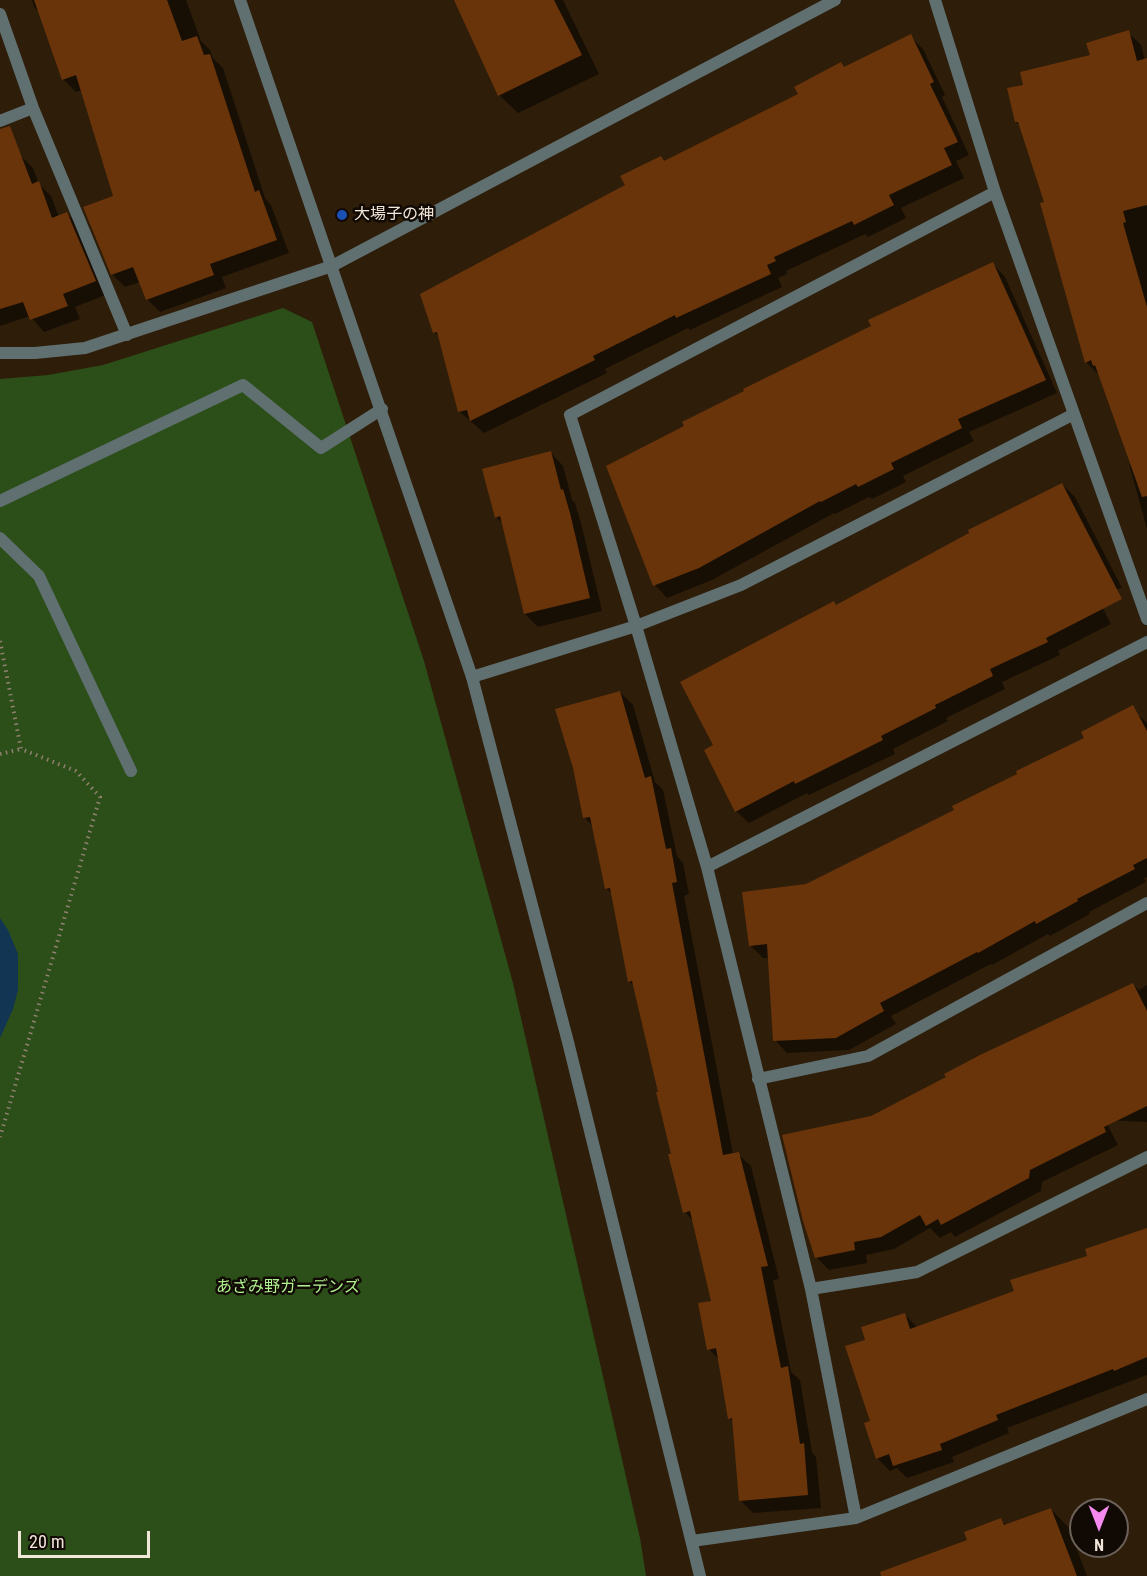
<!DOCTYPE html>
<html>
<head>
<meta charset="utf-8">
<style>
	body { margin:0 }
	#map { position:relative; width:1147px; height:1576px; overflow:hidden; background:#2e1d09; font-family:"Roboto Condensed",sans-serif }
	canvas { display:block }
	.north { position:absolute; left:1069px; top:1498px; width:60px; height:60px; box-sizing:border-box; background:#110903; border:2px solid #6b6159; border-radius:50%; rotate:180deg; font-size:16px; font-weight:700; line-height:24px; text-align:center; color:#f2e6da }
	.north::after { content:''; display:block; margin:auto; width:21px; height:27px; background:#f589ef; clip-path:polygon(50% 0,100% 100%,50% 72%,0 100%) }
	.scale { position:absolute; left:18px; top:1531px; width:132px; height:27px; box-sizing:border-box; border:3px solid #f2e6da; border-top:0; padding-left:8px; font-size:18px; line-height:21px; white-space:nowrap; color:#f2e6da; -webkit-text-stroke:4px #110903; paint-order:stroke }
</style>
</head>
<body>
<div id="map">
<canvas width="1147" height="1576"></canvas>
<div class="north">N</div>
<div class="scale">20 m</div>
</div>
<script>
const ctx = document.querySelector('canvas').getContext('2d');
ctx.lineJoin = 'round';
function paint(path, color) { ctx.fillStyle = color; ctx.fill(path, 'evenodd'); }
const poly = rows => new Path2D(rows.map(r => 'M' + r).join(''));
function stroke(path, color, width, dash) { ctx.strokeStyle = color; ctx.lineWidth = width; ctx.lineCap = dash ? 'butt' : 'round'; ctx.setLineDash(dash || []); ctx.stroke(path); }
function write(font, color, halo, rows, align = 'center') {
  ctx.font = font + ' "Roboto Condensed","Noto Sans JP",sans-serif'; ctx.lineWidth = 5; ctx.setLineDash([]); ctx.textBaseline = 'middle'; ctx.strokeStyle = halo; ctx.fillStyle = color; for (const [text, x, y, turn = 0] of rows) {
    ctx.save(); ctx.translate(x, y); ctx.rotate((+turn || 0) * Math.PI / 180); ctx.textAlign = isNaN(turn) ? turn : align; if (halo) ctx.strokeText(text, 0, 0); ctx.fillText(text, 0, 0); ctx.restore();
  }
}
const green = poly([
	[283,308,312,322,424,661,513,983,640,1538,646,1576,0,1576,0,379,48,375,103,365]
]);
const water = poly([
	[0,918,8,930,18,954,18,990,13,1009,0,1038]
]);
const shadow = poly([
	[32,0,186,0,201,41,210,50,213,58,223,68,265,198,271,205,289,253,222,277,226,288,160,312,147,299,140,282,125,287,113,275,85,208,115,197,82,90,76,92,63,79,40,13,34,7],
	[455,0,563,0,599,74,518,113,499,95],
	[1128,32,1141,45,1145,60,1147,59,1147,529,1129,464,1132,463,1099,375,1086,362,1046,203,1022,127,1016,122,1025,86,1092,56],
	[910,36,923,49,945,95,942,97,969,155,956,161,964,178,901,208,906,218,868,237,865,234,786,271,787,274,778,278,782,287,690,330,688,328,605,369,607,373,484,433,459,411,441,339,434,332,627,186,661,158,665,162,800,94,841,64,845,68],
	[20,155,33,168,39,184,51,196,59,217,67,214,80,227,108,294,75,307,80,319,44,332,30,316,0,326,0,163],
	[993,264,1005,277,1057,393,969,432,974,441,903,476,906,482,872,499,869,497,835,514,834,513,712,580,667,598,655,585,873,326],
	[551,453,563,466,572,500,575,503,582,527,602,611,538,627,525,614,504,525,496,517],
	[1062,484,1075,497,1122,588,1096,595,1111,624,1058,651,1060,655,1002,682,1005,689,946,718,948,721,893,749,895,754,809,795,807,793,749,823,736,811,715,746,834,602,837,606],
	[620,692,633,705,655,782,663,790,677,856,683,863,689,894,684,896,733,1154,738,1154,751,1166,779,1279,773,1280,791,1372,800,1380,812,1452,816,1457,821,1508,753,1513,740,1500,734,1423,730,1418,720,1361,709,1349,713,1302,694,1222,685,1212,660,1093,635,987,629,981,613,895,606,888,594,827,584,817],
	[1135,712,1147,723,1147,877,1144,878,1146,882,1089,912,1090,914,1050,936,1048,934,992,965,991,964,891,1016,896,1024,849,1050,787,1053,775,1040,770,958,763,958,751,946,807,885,956,811],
	[1133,984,1139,990,1147,985,1147,1122,1105,1120,1118,1145,1042,1182,1041,1191,955,1237,951,1232,940,1238,930,1228,894,1249,866,1255,867,1263,829,1270,816,1257,872,1118],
	[1147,1229,1147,1375,1007,1428,1009,1433,952,1457,954,1462,907,1478,897,1468,890,1471,877,1458,872,1422,867,1341,905,1315,918,1328,1016,1292],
	[1051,1509,1069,1528,1087,1576,931,1576,969,1541,1001,1520,1007,1526]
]);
const building = poly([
	[34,0,167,0,182,41,197,36,204,55,210,54,255,192,259,190,277,240,210,264,214,275,146,300,133,267,111,275,83,207,113,196,76,75,62,80],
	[454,0,554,0,582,55,498,96],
	[1129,30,1137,61,1147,58,1147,205,1123,211,1126,222,1123,223,1147,307,1147,496,1142,497,1095,365,1093,366,1091,360,1085,363,1040,203,1044,202,1018,122,1015,122,1007,88,1023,85,1020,72,1090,55,1086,43],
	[911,34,934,82,930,84,958,142,944,148,952,165,889,195,894,205,854,225,852,221,774,257,776,261,767,265,771,274,676,318,675,315,593,356,595,360,470,421,467,410,458,412,437,332,433,333,420,294,625,185,620,176,661,156,664,161,798,94,794,87,841,62,844,67],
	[10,126,32,184,39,181,52,218,67,212,96,281,63,294,68,306,30,320,23,302,0,309,0,129],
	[993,262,1046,380,958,419,962,428,891,463,894,469,858,487,856,484,821,502,820,501,699,568,653,586,606,466,684,426,682,422,744,391,743,389,871,326,868,320],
	[551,451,561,490,563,489,570,513,590,598,524,614,500,516,495,518,482,469],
	[1062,483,1122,599,1046,638,1048,642,990,669,993,676,935,705,936,708,881,736,883,740,795,784,794,781,735,812,704,750,713,745,680,682,834,601,836,605,969,533,968,530],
	[620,691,645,778,651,776,666,849,671,848,677,882,672,883,723,1155,739,1152,768,1266,761,1267,781,1368,788,1366,800,1444,804,1443,808,1495,739,1501,732,1418,728,1419,716,1348,707,1350,698,1303,711,1301,690,1211,683,1213,668,1154,671,1154,656,1092,658,1092,632,981,628,982,610,888,605,889,590,817,583,818,573,768,555,709],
	[1133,705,1147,731,1147,858,1133,865,1135,869,1077,899,1078,901,1036,924,1035,921,978,953,977,952,880,1003,884,1011,836,1038,773,1041,767,944,749,946,742,892,806,884,954,810,952,806,1017,774,1016,771,1084,738,1081,732],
	[1133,983,1147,1011,1147,1106,1104,1127,1106,1132,1030,1170,1029,1178,941,1225,938,1219,926,1226,920,1215,881,1237,854,1242,855,1250,815,1258,803,1221,782,1135,871,1116,946,1077,944,1074,980,1055],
	[1147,1228,1147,1357,1114,1371,1113,1369,996,1415,998,1420,940,1444,942,1450,893,1466,889,1454,876,1459,864,1423,870,1421,845,1346,865,1340,861,1327,905,1313,910,1329,1014,1291,1010,1280,1087,1256,1085,1249],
	[1051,1508,1077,1576,881,1576,880,1572,967,1540,964,1532,1001,1518,1004,1525]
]);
const path = poly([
	[0,641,21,749,76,771,100,797,0,1137],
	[0,754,21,749]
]);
const service = poly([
	[0,501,243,385,321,448,382,409],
	[0,538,39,576,131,771]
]);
const minor = poly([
	[935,0,995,192,1147,619],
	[0,14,33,108,127,335],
	[0,121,33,108],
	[0,353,35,353,85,348,332,266,835,0],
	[472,677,636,626,741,585,1074,414],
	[707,867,1147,642],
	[758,1079,868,1056,1147,903],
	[811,1289,917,1272,1147,1157],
	[856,1518,811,1289,707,867,636,626,570,415,995,192],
	[692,1541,856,1518,1147,1399]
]);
const tertiary = poly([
	[240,0,472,677,568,1042,700,1576]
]);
const markers = [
	[342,215,6,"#1a4fb4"]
];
const poiNames = [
	["大場子の神",354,215]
];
const parkNames = [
	["あざみ野ガーデンズ",288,1288]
];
paint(green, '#2c4e19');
paint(water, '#123554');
paint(shadow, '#0007');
paint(building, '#6a340b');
stroke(path, '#908171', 4, [1.5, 4.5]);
stroke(service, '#607071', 12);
stroke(minor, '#607071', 12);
stroke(tertiary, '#607071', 12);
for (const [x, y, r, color] of markers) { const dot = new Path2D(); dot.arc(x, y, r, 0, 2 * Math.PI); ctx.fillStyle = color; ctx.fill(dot); stroke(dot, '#110903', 2); }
write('16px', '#f2e6da', '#110903', poiNames, 'left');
write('16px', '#aff18f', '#110903', parkNames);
</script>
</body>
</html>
